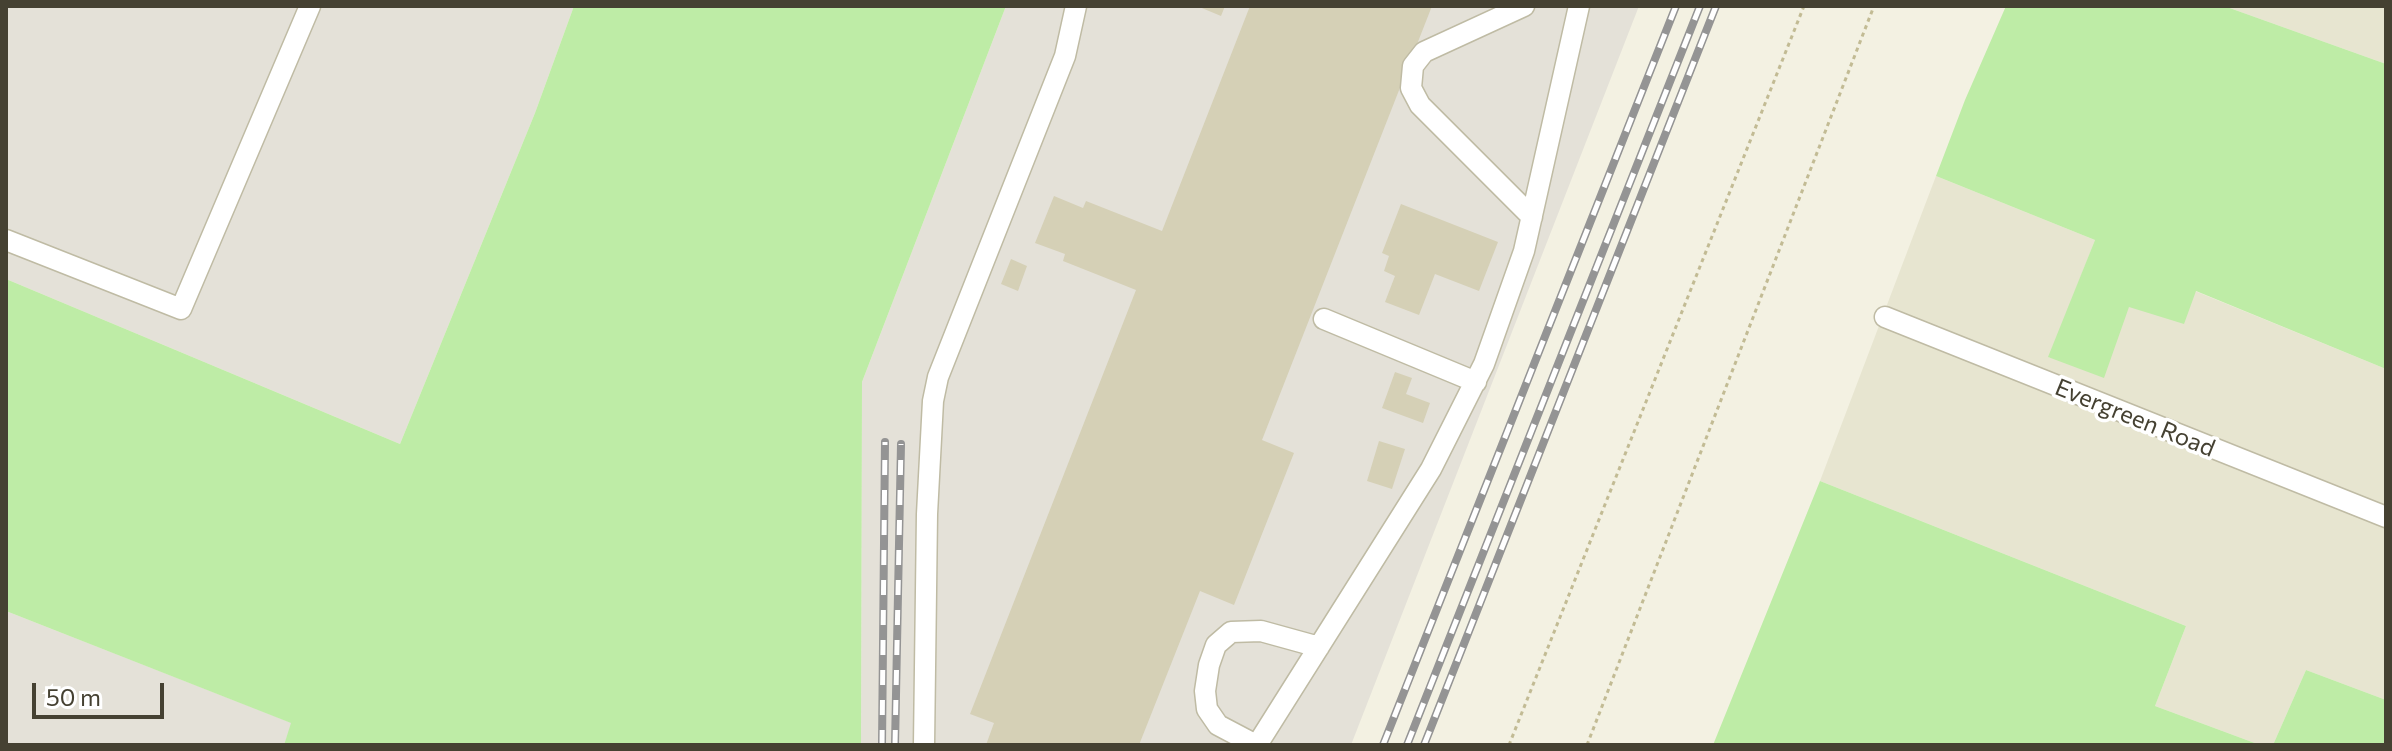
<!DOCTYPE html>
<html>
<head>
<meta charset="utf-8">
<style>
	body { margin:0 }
	#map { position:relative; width:2392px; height:751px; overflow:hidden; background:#f3f1e2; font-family:Commissioner,sans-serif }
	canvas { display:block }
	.frame { position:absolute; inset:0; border:8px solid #454132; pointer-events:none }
	.scale { position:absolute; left:32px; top:683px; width:132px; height:36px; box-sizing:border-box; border:4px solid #454132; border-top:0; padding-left:10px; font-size:24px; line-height:28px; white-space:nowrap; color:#454132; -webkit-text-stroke:6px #fff; paint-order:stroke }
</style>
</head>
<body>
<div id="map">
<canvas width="2392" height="751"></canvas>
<div class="frame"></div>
<div class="scale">50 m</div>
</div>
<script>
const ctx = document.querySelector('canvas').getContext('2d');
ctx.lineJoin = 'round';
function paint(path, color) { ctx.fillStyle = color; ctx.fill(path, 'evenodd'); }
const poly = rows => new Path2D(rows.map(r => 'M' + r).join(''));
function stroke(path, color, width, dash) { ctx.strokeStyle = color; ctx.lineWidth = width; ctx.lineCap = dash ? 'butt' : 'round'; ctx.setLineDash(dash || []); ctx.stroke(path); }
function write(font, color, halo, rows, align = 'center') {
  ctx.font = font + ' Commissioner,sans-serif'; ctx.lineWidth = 7; ctx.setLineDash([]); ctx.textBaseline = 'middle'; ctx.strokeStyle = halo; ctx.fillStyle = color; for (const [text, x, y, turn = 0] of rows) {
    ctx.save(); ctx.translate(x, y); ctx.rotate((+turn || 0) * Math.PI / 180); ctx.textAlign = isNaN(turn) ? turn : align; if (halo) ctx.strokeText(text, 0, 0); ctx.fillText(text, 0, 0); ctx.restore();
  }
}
const residential = poly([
	[2224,6,2386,6,2386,64],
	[1936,176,2095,240,2049,358,2129,307,2195,291,2386,369,2386,700,2306,670,2273,745,2260,745,2155,706,2186,626,1820,481]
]);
const industrial = poly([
	[6,6,574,6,535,113,400,444,6,279],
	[1006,6,1639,6,1351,745,861,745,862,382],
	[6,611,292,723,284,745,6,745]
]);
const green = poly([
	[574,6,1006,6,862,382,861,745,284,745,291,723,6,611,6,279,400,444,535,113],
	[2006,6,2224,6,2386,64,2386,369,2196,291,2184,324,2129,307,2104,378,2048,357,2095,240,1936,176,1965,100],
	[1820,481,2186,626,2155,706,2260,745,1713,745],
	[2306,670,2386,700,2386,745,2273,745]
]);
const building = poly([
	[1197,6,1225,6,1221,16],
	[1250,6,1432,6,1262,440,1294,453,1234,605,1200,591,1139,745,986,745,994,723,970,714,1136,290,1063,261,1065,254,1035,243,1054,196,1083,208,1086,201,1162,231],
	[1401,204,1498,242,1479,291,1435,274,1419,315,1385,302,1395,276,1384,271,1389,256,1382,253],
	[1011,259,1027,266,1018,291,1001,284],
	[1395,372,1412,378,1406,394,1430,403,1423,423,1382,408],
	[1379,441,1405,449,1392,489,1367,481]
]);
const path = poly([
	[1509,745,1804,6],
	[1587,745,1874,6]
]);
const minor = poly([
	[1524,6,1424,52,1413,66,1411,88,1420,105,1532,217],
	[6,240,181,309,310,6],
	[1885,317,2386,517],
	[1324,319,1476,382],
	[924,745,927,514,933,401,938,377,1065,56,1076,6],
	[1256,745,1218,725,1207,709,1205,691,1209,665,1216,645,1231,632,1261,631,1319,647],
	[1257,745,1431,469,1484,364,1524,251,1579,6]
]);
const rail = poly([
	[882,745,885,442],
	[895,745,901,444],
	[1383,745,1676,6],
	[1407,745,1700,6],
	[1424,745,1716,6]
]);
const streetNames = [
	["Evergreen Road",2135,418,22]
];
paint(residential, '#e7e5d0');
paint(industrial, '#e4e1d8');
paint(green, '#beeca6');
paint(building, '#d5d0b6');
stroke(minor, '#bfbba4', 23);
stroke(path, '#c2bb94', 3, [4, 4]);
stroke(minor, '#fff', 20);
stroke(rail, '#949494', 8);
stroke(rail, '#fff', 5, [15]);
write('24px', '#454132', '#fff', streetNames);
</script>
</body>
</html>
